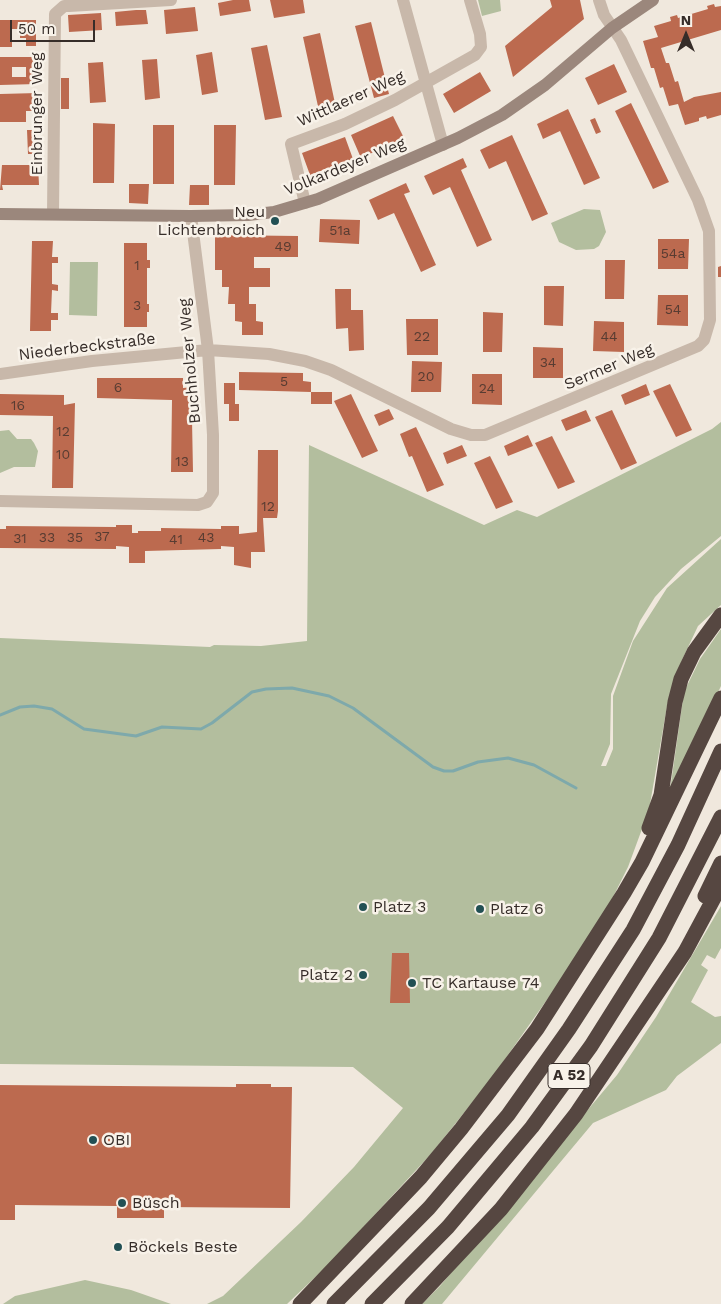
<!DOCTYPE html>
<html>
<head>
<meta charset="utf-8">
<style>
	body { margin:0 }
	#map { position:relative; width:721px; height:1304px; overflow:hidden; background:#f0e8dd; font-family:"Work Sans",sans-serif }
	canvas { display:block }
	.north { position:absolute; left:661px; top:10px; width:50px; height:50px; -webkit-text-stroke:4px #f8f2e9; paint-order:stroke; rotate:0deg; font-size:14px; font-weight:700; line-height:20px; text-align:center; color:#362d29 }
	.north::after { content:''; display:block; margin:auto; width:18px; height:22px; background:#362d29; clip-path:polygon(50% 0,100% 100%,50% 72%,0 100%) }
	.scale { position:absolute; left:10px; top:20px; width:85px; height:22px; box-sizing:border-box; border:2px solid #362d29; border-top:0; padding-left:6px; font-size:15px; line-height:18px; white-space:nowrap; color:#362d29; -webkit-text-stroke:4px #f8f2e9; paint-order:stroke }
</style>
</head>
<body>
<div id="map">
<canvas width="721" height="1304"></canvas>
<div class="north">N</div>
<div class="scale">50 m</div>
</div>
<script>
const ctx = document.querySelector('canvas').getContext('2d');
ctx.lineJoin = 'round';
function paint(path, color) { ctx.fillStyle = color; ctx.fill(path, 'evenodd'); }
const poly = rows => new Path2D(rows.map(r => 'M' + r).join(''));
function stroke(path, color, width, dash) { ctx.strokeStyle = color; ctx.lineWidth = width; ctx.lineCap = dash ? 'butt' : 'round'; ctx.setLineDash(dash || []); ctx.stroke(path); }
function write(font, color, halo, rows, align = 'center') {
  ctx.font = font + ' "Work Sans",sans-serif'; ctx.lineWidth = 5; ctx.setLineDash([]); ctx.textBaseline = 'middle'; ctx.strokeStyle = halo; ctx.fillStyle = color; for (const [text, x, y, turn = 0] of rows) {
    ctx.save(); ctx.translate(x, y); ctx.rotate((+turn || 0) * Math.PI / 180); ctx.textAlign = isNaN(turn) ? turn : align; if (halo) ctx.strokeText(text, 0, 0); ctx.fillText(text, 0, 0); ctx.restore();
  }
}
const green = poly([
	[478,0,500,0,501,11,482,16],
	[584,209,600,210,606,232,599,246,594,249,576,250,559,242,551,223],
	[70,262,98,262,97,316,69,315],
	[721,422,721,536,681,569,655,597,640,621,611,694,610,744,601,766,606,766,613,749,613,696,633,641,667,588,721,539,721,605,698,626,682,660,667,706,649,810,628,867,609,905,570,967,491,1079,431,1154,328,1265,287,1304,207,1304,223,1296,301,1222,354,1167,403,1108,353,1067,0,1064,0,638,210,647,214,645,261,646,307,641,309,445,484,525,517,510,537,517,712,429],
	[9,430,17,439,31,439,34,443,38,451,35,467,14,467,0,473,0,431],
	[721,629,721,686,665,804,671,783,684,692,700,659],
	[721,906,721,948,715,959,707,955,701,965,708,970,691,1002,715,1017,721,1016,721,1043,677,1076,666,1090,593,1123,442,1304,422,1304,440,1286,617,1075,656,1017],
	[85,1280,131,1290,171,1304,3,1304,15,1296]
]);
const stream = poly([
	[0,715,20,707,34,706,52,709,84,729,136,736,162,727,201,729,212,723,252,692,266,689,292,688,329,696,353,708,433,767,444,771,453,771,478,762,508,758,534,765,576,788]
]);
const building = poly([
	[233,0,249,0,251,11,220,16,218,3],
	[270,0,303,0,305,13,274,18],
	[550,0,580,0,584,19,513,77,505,46,552,7],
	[714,4,715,7,721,6,721,30,661,48,666,63,669,63,675,82,678,81,684,102,694,97,721,92,721,115,707,119,706,116,699,118,699,121,685,125,678,104,669,106,663,87,660,88,654,68,651,68,643,41,658,37,654,26,671,21,670,17,677,15,678,18,708,9,707,6],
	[195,7,198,31,166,34,164,10],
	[136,10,146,10,148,24,116,26,115,12],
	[101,13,102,30,69,32,68,15],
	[0,20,36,20,36,46,26,46,26,38,20,38,20,29,12,29,12,47,0,47],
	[371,22,389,94,374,98,355,26],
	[320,33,336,108,319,111,303,37],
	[267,45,282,117,265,120,251,48],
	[212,52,218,92,202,95,196,55],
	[0,57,37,57,37,84,0,85],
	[12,67,26,67,26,77,12,77],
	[157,59,160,98,145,100,142,60],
	[103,62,106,102,90,103,88,63],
	[614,64,627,92,598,105,585,78],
	[480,72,491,91,454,113,443,94],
	[61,78,69,78,69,109,61,109],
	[38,93,38,111,26,111,26,122,0,122,0,94],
	[631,103,669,182,653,189,615,111],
	[568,109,600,178,584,185,560,131,543,139,537,124],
	[393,116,404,138,361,158,351,135],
	[595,118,601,132,596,134,590,120],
	[93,123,115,124,114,183,93,183],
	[153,125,174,125,174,184,153,184],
	[214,125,236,125,235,185,214,185],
	[27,130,37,130,37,154,28,154],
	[512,135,548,214,532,221,506,161,489,169,480,150],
	[345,137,353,159,310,175,302,153],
	[463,158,467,167,461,170,492,240,477,247,450,187,433,195,424,176],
	[2,165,38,165,39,185,2,185,3,190,0,190],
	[406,183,410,192,404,194,436,265,421,272,394,213,378,220,369,200],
	[129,184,149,184,148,204,129,203],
	[190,185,209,185,209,205,189,205],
	[320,219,360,220,359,244,319,242],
	[215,235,298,236,298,257,254,257,254,268,270,268,270,287,249,287,249,304,256,304,256,321,263,322,263,335,242,335,242,322,235,321,235,304,228,304,229,287,222,287,222,270,215,270],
	[658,239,689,239,688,269,658,269],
	[32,241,53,241,52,257,58,257,58,263,52,263,52,284,58,285,58,291,52,290,51,313,58,313,58,320,51,320,51,331,30,331],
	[124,243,147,243,147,260,150,260,150,268,147,268,147,304,149,304,149,312,147,312,147,327,124,327],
	[605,260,625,260,624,299,605,299],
	[721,266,721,277,718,277,718,267],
	[544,286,564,286,563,326,544,325],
	[335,289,351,289,351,310,363,310,364,350,349,351,348,328,336,329],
	[658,295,688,295,688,326,657,325],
	[483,312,503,313,502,352,483,352],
	[406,319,438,319,438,355,407,355],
	[594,321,624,322,624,352,593,351],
	[533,347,563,348,563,378,533,378],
	[412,361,442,362,441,392,411,392],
	[239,372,303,373,303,381,311,382,311,392,332,392,332,404,311,404,311,392,239,390],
	[472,374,502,374,502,405,472,404],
	[97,378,183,378,183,388,194,387,192,420,193,472,171,472,172,400,97,398],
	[224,383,235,383,235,404,239,404,239,421,229,421,229,404,224,404],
	[646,384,650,395,625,405,621,395],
	[670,384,692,430,676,437,653,391],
	[0,394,64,395,64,405,75,403,73,488,52,488,53,416,0,415],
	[351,394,378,451,362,458,334,401],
	[389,409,394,419,379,426,374,415],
	[586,410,591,421,566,431,561,420],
	[612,410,637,463,621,470,595,417],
	[416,427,444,485,427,492,412,456,409,457,400,434],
	[528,435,533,446,508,456,504,446],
	[552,436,575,482,558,489,535,443],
	[462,445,467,456,447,464,443,453],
	[258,450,278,450,278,511,277,518,263,518,265,552,251,552,251,568,234,565,234,547,221,546,221,549,145,551,145,563,129,563,129,547,116,546,116,549,0,548,0,529,6,529,6,526,116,527,116,525,132,525,132,533,138,533,138,531,161,531,161,528,221,529,221,526,239,526,239,534,257,532],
	[490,456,513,502,496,509,474,463],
	[392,953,409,953,410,1003,390,1003],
	[236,1084,271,1084,271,1087,292,1087,290,1208,164,1207,164,1218,117,1218,117,1206,15,1205,15,1220,0,1220,0,1085,236,1087]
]);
const street = poly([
	[403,0,443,145],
	[305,203,291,144,345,124,395,100,475,55,481,47,480,34,470,0],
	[53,214,55,14,64,6,69,6,171,0],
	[0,374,92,361,208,350,269,354,305,361,331,370,451,429,471,435,485,435,698,346,704,340,710,320,709,231,698,200,621,40,604,15,599,0],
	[0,501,198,505,207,502,213,493,213,435,208,350,191,216]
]);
const secondary = poly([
	[0,214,191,216,248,215,274,212,318,199,458,138,502,115,545,85,612,28,653,0]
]);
const highway = poly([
	[649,828,661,795,675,702,681,679,694,652,721,615],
	[705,896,721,863],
	[300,1304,421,1177,461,1129,537,1029,624,893,642,862,721,698],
	[334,1304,429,1208,508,1115,569,1029,633,930,678,845,721,751],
	[372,1304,448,1227,532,1127,591,1046,659,938,721,817],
	[412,1304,501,1209,576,1114,685,952,721,885]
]);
const markers = [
	[275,221,5,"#225054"],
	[363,907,5,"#225054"],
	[480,909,5,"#225054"],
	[363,975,5,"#225054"],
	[412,983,5,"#225054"],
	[93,1140,5,"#225054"],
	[122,1203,5,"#225054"],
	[118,1247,5,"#225054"]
];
const numberNames = [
	["51a",340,231],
	["49",283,247],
	["54a",673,254],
	["1",137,266],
	["3",137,306],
	["54",673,310],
	["22",422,337],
	["44",609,337],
	["34",548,363],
	["20",426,377],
	["5",284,382],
	["6",118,388],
	["24",487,389],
	["16",18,406],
	["12",63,432],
	["10",63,455],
	["13",182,462],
	["12",268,507],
	["37",102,537],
	["33",47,538],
	["35",75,538],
	["43",206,538],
	["31",20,539],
	["41",176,540]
];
const shields = [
	[569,1076,42]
];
const shieldNames = [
	["A 52",569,1076]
];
const streetNames = [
	["Wittlaerer Weg",351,99,-24],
	["Einbrunger Weg",37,114,-90],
	["Volkardeyer Weg",345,167,-22],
	["Niederbeckstraße",87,347,-7],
	["Buchholzer Weg",190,361,-95],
	["Sermer Weg",609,367,-23]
];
const poiNames = [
	["Neu",265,212,"right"],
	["Lichtenbroich",265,230,"right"],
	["Platz 3",373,907],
	["Platz 6",490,909],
	["Platz 2",353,975,"right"],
	["TC Kartause 74",422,983],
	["OBI",103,1140],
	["Büsch",132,1203],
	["Böckels Beste",128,1247]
];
paint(green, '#b3be9e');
stroke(stream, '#7ea9ab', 3);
paint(building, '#bc6a4f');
stroke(street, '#c8b8aa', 12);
stroke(secondary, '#9b877c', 12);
stroke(highway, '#564741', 15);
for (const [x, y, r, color] of markers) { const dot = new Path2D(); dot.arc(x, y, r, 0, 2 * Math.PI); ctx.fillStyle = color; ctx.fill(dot); stroke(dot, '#f8f2e9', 2); }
write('14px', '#583c32', null, numberNames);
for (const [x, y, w] of shields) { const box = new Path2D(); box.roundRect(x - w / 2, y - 12.5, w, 25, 4); ctx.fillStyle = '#f8f2e9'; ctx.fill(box); stroke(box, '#362d29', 1); }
write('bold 15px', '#362d29', null, shieldNames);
write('16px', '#362d29', '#f8f2e9', streetNames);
write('16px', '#362d29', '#f8f2e9', poiNames, 'left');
</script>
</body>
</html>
